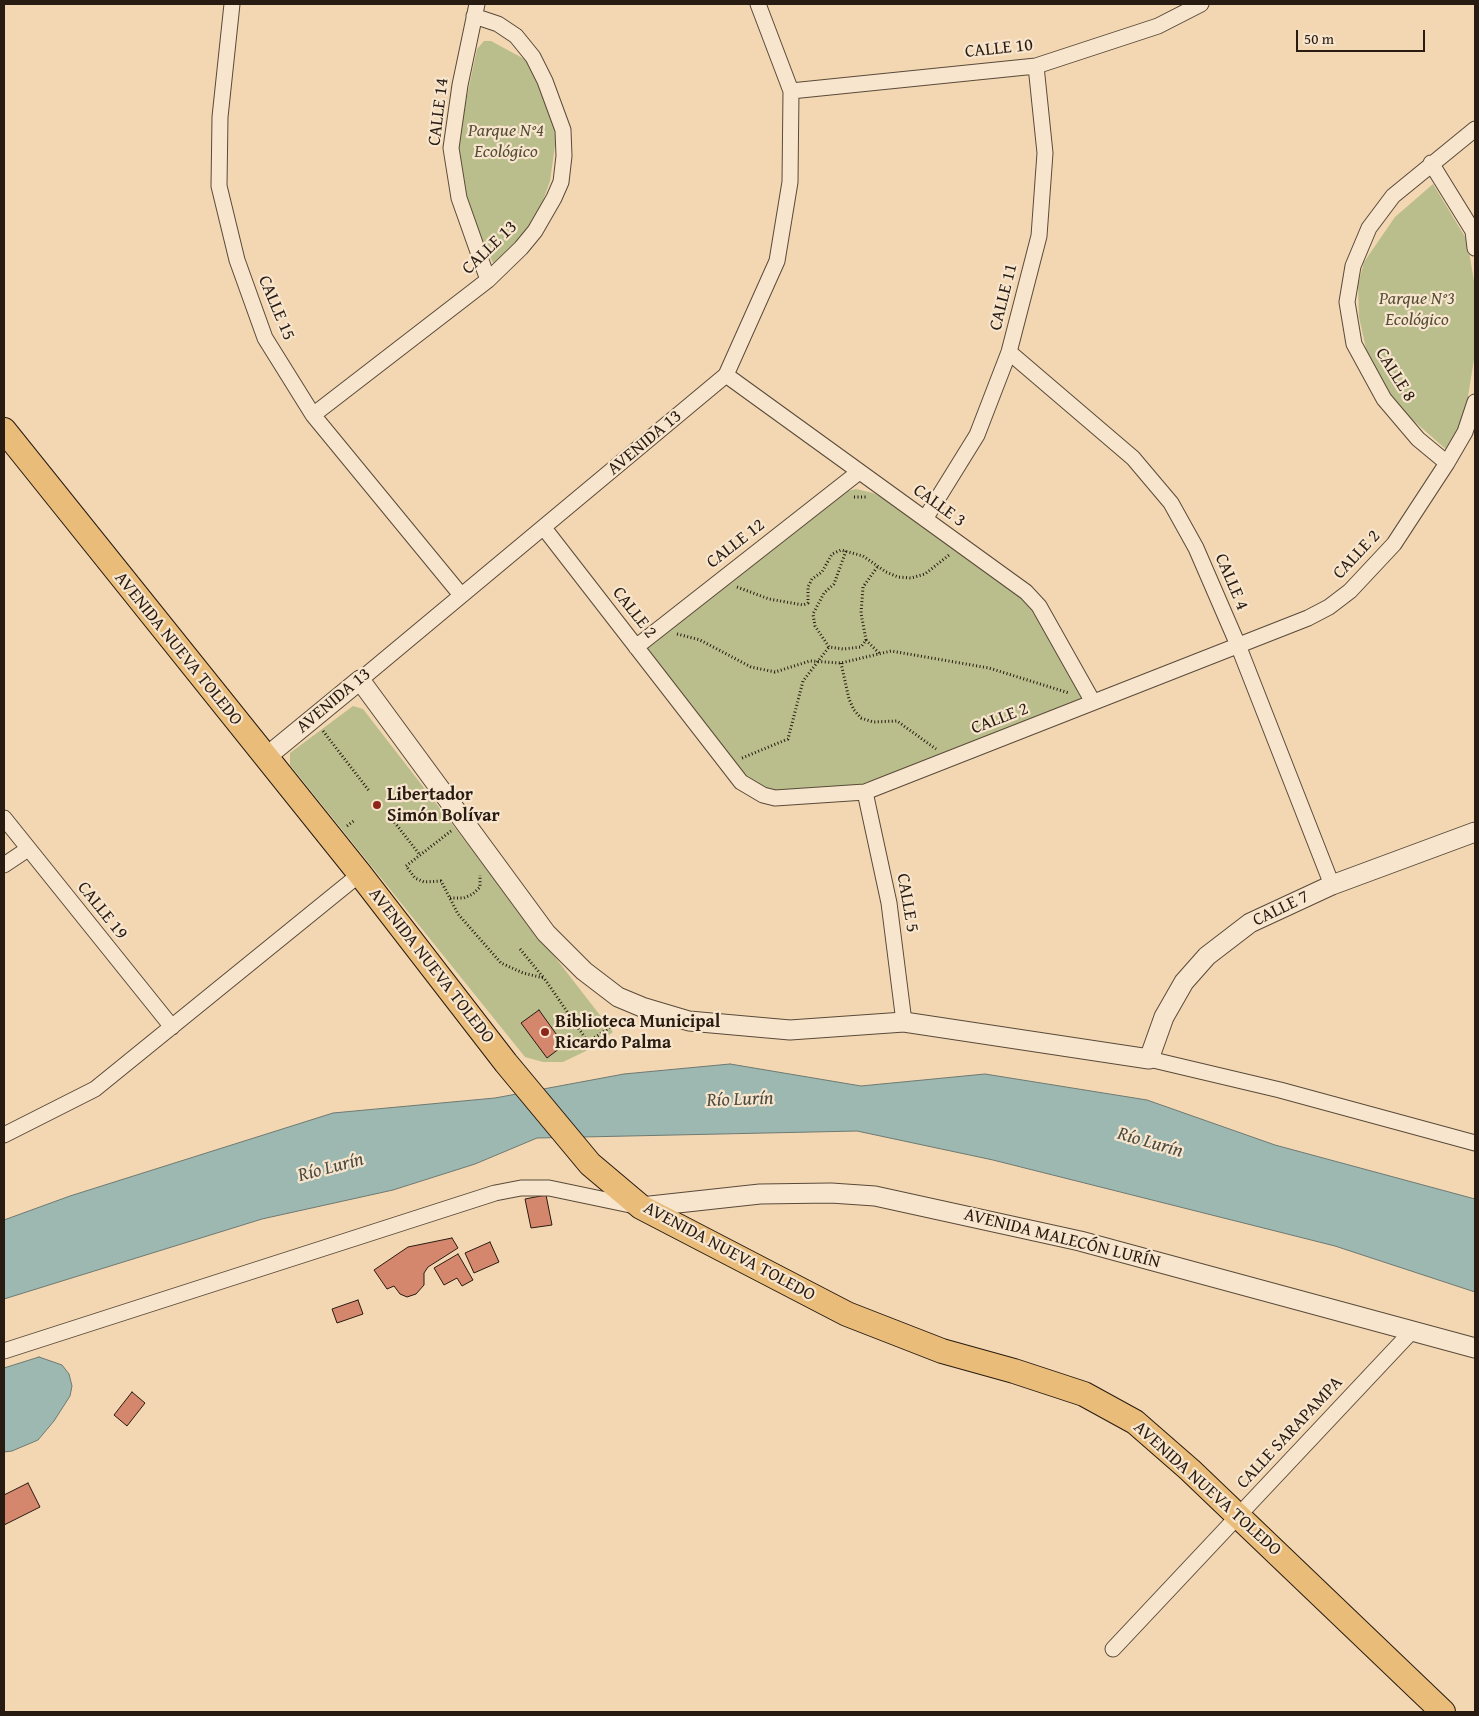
<!DOCTYPE html>
<html>
<head>
<meta charset="utf-8">
<style>
	body { margin:0 }
	#map { position:relative; width:1479px; height:1716px; overflow:hidden; background:#f2d7b2; font-family:"Gentium Book Plus",serif }
	canvas { display:block }
	.frame { position:absolute; inset:0; border:5px solid #281b11; pointer-events:none }
	.scale { position:absolute; left:1296px; top:30px; width:129px; height:22px; box-sizing:border-box; border:2px solid #281b11; border-top:0; padding-left:6px; font-size:15px; line-height:18px; white-space:nowrap; color:#281b11; -webkit-text-stroke:4px #f7e5cd; paint-order:stroke }
</style>
</head>
<body>
<div id="map">
<canvas width="1479" height="1716"></canvas>
<div class="frame"></div>
<div class="scale">50 m</div>
</div>
<script>
const ctx = document.querySelector('canvas').getContext('2d');
ctx.lineJoin = 'round';
function paint(path, color) { ctx.fillStyle = color; ctx.fill(path, 'evenodd'); }
const poly = rows => new Path2D(rows.map(r => 'M' + r).join(''));
function stroke(path, color, width, dash) { ctx.strokeStyle = color; ctx.lineWidth = width; ctx.lineCap = dash ? 'butt' : 'round'; ctx.setLineDash(dash || []); ctx.stroke(path); }
function write(font, color, halo, rows, align = 'center') {
  ctx.font = font + ' "Gentium Book Plus",serif'; ctx.lineWidth = 4.5; ctx.setLineDash([]); ctx.textBaseline = 'middle'; ctx.strokeStyle = halo; ctx.fillStyle = color; for (const [text, x, y, turn = 0] of rows) {
    ctx.save(); ctx.translate(x, y); ctx.rotate((+turn || 0) * Math.PI / 180); ctx.textAlign = isNaN(turn) ? turn : align; if (halo) ctx.strokeText(text, 0, 0); ctx.fillText(text, 0, 0); ctx.restore();
  }
}
const green = poly([
	[484,41,491,41,528,61,549,102,556,139,550,181,537,217,517,245,494,265,474,224,462,175,458,138,477,49],
	[1433,184,1467,240,1475,287,1475,353,1465,415,1448,451,1407,415,1383,386,1367,353,1359,317,1358,285,1364,262,1395,217],
	[856,489,873,493,883,498,1022,596,1031,606,1088,700,859,785,775,792,748,780,647,649,844,492],
	[353,706,363,709,613,1032,588,1050,563,1062,543,1062,525,1057,290,765,290,753]
]);
const water = poly([
	[730,1064,861,1086,985,1074,1147,1100,1275,1145,1475,1199,1475,1292,1335,1246,993,1160,857,1131,537,1138,475,1164,393,1190,262,1219,4,1299,4,1220,70,1196,333,1113,495,1098,624,1074,730,1064],
	[39,1357,62,1365,69,1374,72,1386,70,1396,54,1421,38,1440,12,1451,4,1452,4,1368,39,1357]
]);
const building = poly([
	[539,1010,564,1045,547,1058,521,1023,539,1010],
	[546,1195,552,1225,531,1228,525,1199,546,1195],
	[452,1238,458,1248,428,1267,424,1273,424,1285,416,1294,407,1297,400,1294,394,1286,387,1289,374,1270,408,1247,452,1238],
	[490,1242,499,1262,474,1273,465,1253,490,1242],
	[458,1254,473,1280,462,1286,457,1278,444,1285,434,1268,458,1254],
	[358,1300,363,1314,337,1323,332,1309,358,1300],
	[132,1392,145,1403,127,1426,114,1415,132,1392],
	[28,1483,40,1507,4,1525,4,1495,28,1483]
]);
const path = poly([
	[854,497,868,497],
	[846,551,834,584,824,593,813,614,815,626,829,647,843,649,861,647,866,640,861,613,863,587,878,566],
	[737,587,769,599,803,605,808,603,808,587,812,579,822,572,832,554,841,550,863,556,886,572,898,577,911,578,925,574,949,555],
	[677,634,700,640,751,667,775,672,810,661,841,663,891,651,989,668,1069,693],
	[866,640,879,653],
	[841,663,849,699,854,710,861,718,873,722,897,721,936,749],
	[323,731,370,792],
	[742,758,788,739,803,681,829,647],
	[388,814,420,855],
	[347,826,355,820],
	[451,831,406,866,415,878,424,882,441,881,458,914,501,963,523,973,544,978,588,1042,624,1018],
	[450,898,464,898,473,894,480,887,480,875],
	[520,949,543,977]
]);
const minor = poly([
	[232,4,220,117,219,186,237,260,265,338,313,415,461,595],
	[477,4,460,85,451,148,459,198,488,280],
	[791,91,1036,66,1158,26,1201,4],
	[1431,163,1473,231,1475,248],
	[1009,352,1133,458,1171,503,1196,548,1238,645,1332,885],
	[726,375,1026,592,1039,606,1093,702],
	[313,415,488,280,521,248,535,231,554,198,561,182,564,156,563,130,545,81,533,57,516,36,498,24,474,16],
	[1447,463,1418,439,1384,399,1354,344,1347,302,1353,266,1369,228,1393,196,1475,129],
	[925,519,977,435,1009,352,1039,236,1045,153,1036,66],
	[544,528,741,782,763,795,775,798,865,792,1308,618,1329,607,1350,591,1394,544,1447,463,1465,432,1475,402],
	[636,647,859,472],
	[360,680,726,375,777,261,790,182,791,91,758,4],
	[865,792,889,903,904,1022],
	[4,818,172,1027],
	[4,865,28,849],
	[1149,1059,1280,1090,1475,1143],
	[4,1135,95,1089,360,874],
	[4,1351,495,1193,521,1188,549,1188,635,1206],
	[1113,1649,1413,1330]
]);
const tertiary = poly([
	[265,758,360,680,546,933,584,971,618,997,642,1007,689,1021,790,1030,904,1022,1149,1059,1164,1017,1184,982,1207,956,1250,923,1332,885,1475,832],
	[641,1207,760,1194,831,1193,875,1196,1080,1241,1475,1348]
]);
const primary = poly([
	[4,430,360,874,506,1063,590,1164,641,1207,847,1314,942,1351,1014,1371,1084,1394,1135,1422,1190,1470,1443,1712]
]);
const markers = [
	[377,805,5,"#8f2418"],
	[545,1032,5,"#8f2418"]
];
const streetNames = [
	["CALLE 10",999,49,-6],
	["CALLE 14",439,112,-83],
	["CALLE 13",490,248,-44],
	["CALLE 11",1004,297,-76],
	["CALLE 15",276,308,67],
	["CALLE 8",1395,375,58],
	["AVENIDA 13",645,443,-40],
	["CALLE 3",939,506,36],
	["CALLE 12",736,544,-38],
	["CALLE 2",1357,555,-47],
	["CALLE 4",1231,582,67],
	["CALLE 2",634,613,52],
	["AVENIDA NUEVA TOLEDO",178,649,51],
	["AVENIDA 13",334,701,-40],
	["CALLE 2",1000,719,-21],
	["CALLE 5",907,903,80],
	["CALLE 7",1281,909,-26],
	["CALLE 19",102,911,51],
	["AVENIDA NUEVA TOLEDO",431,966,52],
	["AVENIDA MALECÓN LURÍN",1062,1239,14],
	["AVENIDA NUEVA TOLEDO",729,1252,28],
	["CALLE SARAPAMPA",1290,1433,-47],
	["AVENIDA NUEVA TOLEDO",1207,1489,42]
];
const parkNames = [
	["Parque N°4",506,131],
	["Ecológico",506,152],
	["Parque N°3",1417,299],
	["Ecológico",1417,320]
];
const poiNames = [
	["Libertador",387,795],
	["Simón Bolívar",387,816],
	["Biblioteca Municipal",555,1022],
	["Ricardo Palma",555,1043]
];
const waterNames = [
	["Río Lurín",740,1100,-2],
	["Río Lurín",1150,1143,16],
	["Río Lurín",331,1168,-15]
];
paint(green, '#babe8c');
paint(water, '#9cb8b1');
stroke(water, '#6e7971', 1);
paint(building, '#d5876e');
stroke(building, '#281b11', 1);
stroke(minor, '#5a4a39', 17);
stroke(tertiary, '#5a4a39', 21);
stroke(primary, '#281b11', 26);
stroke(path, '#281b11', 3, [1, 2.5]);
stroke(minor, '#f7e5cd', 15);
stroke(tertiary, '#f7e5cd', 19);
stroke(primary, '#e9bc79', 24);
for (const [x, y, r, color] of markers) { const dot = new Path2D(); dot.arc(x, y, r, 0, 2 * Math.PI); ctx.fillStyle = color; ctx.fill(dot); stroke(dot, '#f7e5cd', 2); }
write('18px', '#281b11', '#f7e5cd', streetNames);
write('italic 18px', '#544c36', '#f7e5cd', parkNames);
write('bold 18px', '#281b11', '#f7e5cd', poiNames, 'left');
write('italic 19px', '#4b4a41', '#f7e5cd', waterNames);
</script>
</body>
</html>
